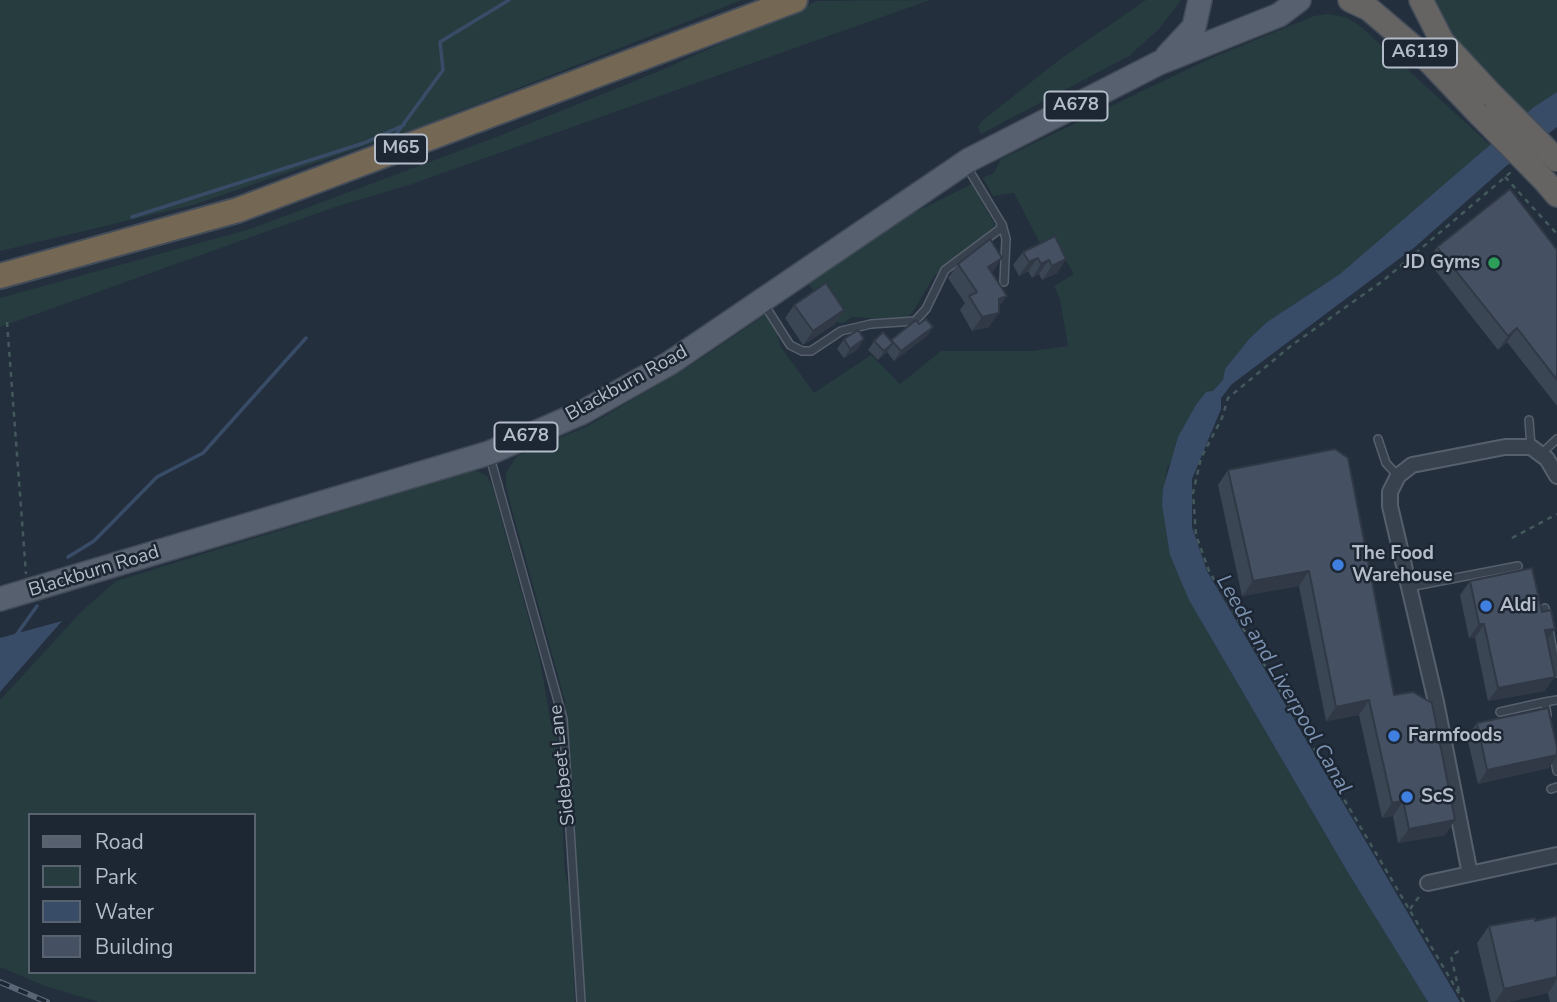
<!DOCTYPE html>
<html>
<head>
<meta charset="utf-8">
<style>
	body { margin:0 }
	#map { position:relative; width:1557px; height:1002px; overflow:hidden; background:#242f3e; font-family:"Nunito Sans",sans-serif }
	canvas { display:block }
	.legend { position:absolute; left:28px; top:813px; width:228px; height:161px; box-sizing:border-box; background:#1d2633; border:2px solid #59626f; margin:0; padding:9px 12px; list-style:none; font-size:21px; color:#b4bcc9 }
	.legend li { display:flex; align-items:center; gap:14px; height:35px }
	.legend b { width:35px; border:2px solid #59626f }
</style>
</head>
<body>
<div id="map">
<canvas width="1557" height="1002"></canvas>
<ul class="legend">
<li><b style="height:9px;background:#56606e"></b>Road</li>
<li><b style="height:19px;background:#263c3f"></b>Park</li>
<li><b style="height:19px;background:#394c67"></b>Water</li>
<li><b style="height:19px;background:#455162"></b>Building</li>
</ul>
</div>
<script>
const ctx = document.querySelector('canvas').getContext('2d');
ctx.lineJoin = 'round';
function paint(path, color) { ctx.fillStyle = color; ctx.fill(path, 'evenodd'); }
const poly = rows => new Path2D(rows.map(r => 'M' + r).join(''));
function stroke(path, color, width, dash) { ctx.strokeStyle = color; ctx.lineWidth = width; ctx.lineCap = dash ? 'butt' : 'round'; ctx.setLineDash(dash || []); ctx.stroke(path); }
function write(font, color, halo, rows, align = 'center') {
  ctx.font = font + ' "Nunito Sans",sans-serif'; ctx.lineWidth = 5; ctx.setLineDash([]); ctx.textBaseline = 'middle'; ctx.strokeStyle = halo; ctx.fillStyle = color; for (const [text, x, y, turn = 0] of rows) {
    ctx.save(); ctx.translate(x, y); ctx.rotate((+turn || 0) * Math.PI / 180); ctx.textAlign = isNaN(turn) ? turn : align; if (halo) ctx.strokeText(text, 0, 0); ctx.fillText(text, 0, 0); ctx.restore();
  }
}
const green = poly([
	[0,0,742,0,414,129,193,205,0,251],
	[930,0,409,185,335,207,0,327,0,298,250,229,499,136,657,72,817,1],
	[1146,0,1181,0,1159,29,1129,56,981,134,978,127,982,121,1059,60],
	[1429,0,1557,0,1557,92,1525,115,1461,55],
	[1328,14,1345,17,1359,25,1490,145,1378,243,1340,274,1267,322,1249,339,1225,369,1223,380,1213,391,1167,468,1162,505,1204,626,1347,871,1428,1002,582,1002,580,918,565,701,506,488,506,473,517,456,588,426,696,362,765,315,775,329,781,347,814,393,871,355,900,384,941,351,1032,351,1068,346,1060,300,1054,286,1074,274,1055,242,1042,247,1014,193,993,196,983,178,994,173,1001,159,1209,59,1314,16],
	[972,184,995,225,987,235,935,275,912,313,903,320,852,317,844,323,838,323,808,283,899,220],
	[474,470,487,476,492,485,540,660,551,724,557,731,565,871,570,895,575,1002,99,1002,45,986,0,967,0,700,82,611,116,581],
	[30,815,254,815,254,972,30,972]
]);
const water = poly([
	[1557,92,1557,127,1505,167,1415,247,1232,384,1221,398,1221,409,1192,479,1192,527,1207,571,1460,1002,1428,1002,1347,871,1189,600,1170,555,1162,505,1163,489,1178,437,1196,405,1206,392,1213,391,1223,380,1225,369,1249,339,1267,322,1340,274,1534,107],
	[62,621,0,692,0,638]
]);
const stream = poly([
	[394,137,443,70,440,42,509,0],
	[132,217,364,143,404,125],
	[68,557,94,541,157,477,203,453,306,338],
	[17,634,37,606]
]);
const path = poly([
	[1505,177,1557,234],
	[7,322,26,574],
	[1512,538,1557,514],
	[1410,909,1421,894],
	[1459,991,1451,956,1462,949],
	[1464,1002,1209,571,1196,535,1193,493,1201,458,1222,418,1228,398,1292,345,1384,280,1511,172]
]);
const service = poly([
	[1002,224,1006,239,1004,282],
	[764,304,790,345,802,351,811,351,841,331,871,324,915,321,926,309,945,270,1000,229,1001,223,967,167],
	[1529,420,1531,447],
	[1378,439,1386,463,1398,476],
	[1541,454,1557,439],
	[490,457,563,719,581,1002],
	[1409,587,1518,566],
	[1545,608,1557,673],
	[1545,702,1557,700],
	[1500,712,1545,702,1547,715],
	[1553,751,1557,771],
	[1551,789,1557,787]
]);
const minor = poly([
	[1470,874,1436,702,1390,506,1390,492,1398,476,1412,465,1505,447,1531,447,1547,459,1557,476],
	[1428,883,1557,855]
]);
const primary = poly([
	[1167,56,1194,27,1200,0],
	[0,599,489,453,583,412,670,363,969,160,1159,63,1279,15,1299,0]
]);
const trunk = poly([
	[1350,0,1369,9,1424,56,1481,116],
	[1421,0,1442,41,1493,96],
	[1545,181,1557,195]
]);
const motorway = poly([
	[0,276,238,210,795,0]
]);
const rail = poly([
	[0,982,47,1002]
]);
const trunkBridge = poly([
	[1493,96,1557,160],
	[1481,116,1545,181]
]);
const wall = poly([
	[1437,247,1557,250,1557,406,1507,342,1498,350,1428,261],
	[1023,252,1066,259,1057,273,1042,280,1039,274,1032,278,1028,271,1019,276,1013,265],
	[1002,258,991,272,999,307,989,327,972,331,960,310,965,303,948,278,958,264],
	[794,305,844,310,835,324,803,345,785,318],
	[919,324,933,327,927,336,894,361,887,352,878,360,868,350,874,341,891,340],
	[844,339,858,349,844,358,837,349],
	[1335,449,1394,695,1455,820,1445,835,1398,843,1393,816,1382,818,1359,715,1326,721,1299,586,1242,596,1218,485,1228,470],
	[1470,581,1545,691,1488,701,1475,638,1469,638,1460,595],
	[1477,723,1549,768,1478,784,1467,737],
	[1557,916,1557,1002,1550,1002,1548,993,1507,1002,1491,1002,1477,943,1489,926,1535,921]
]);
const shadedWall = poly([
	[1002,258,993,272,978,281,988,267],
	[1038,258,1028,271,1019,276,1029,262],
	[1066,259,1057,273,1042,280,1052,266],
	[1049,260,1039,274,1032,278,1041,264],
	[1007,296,997,310,999,299],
	[844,310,835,324,803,345,813,331],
	[999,313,989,327,972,331,982,317],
	[933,327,927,336,894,361,901,351],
	[1517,328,1507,342,1498,350,1508,336],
	[864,339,858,349,844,358,850,349],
	[893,343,887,352,878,360,884,351],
	[1309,571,1299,586,1242,596,1253,581],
	[1479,624,1484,624,1475,638,1469,638],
	[1555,629,1545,642,1545,630],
	[1555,677,1545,691,1488,701,1498,688],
	[1369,700,1359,715,1326,721,1336,707],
	[1557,755,1557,757,1549,768,1478,784,1487,770],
	[1403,801,1393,816,1382,818,1392,803],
	[1455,820,1445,835,1398,843,1409,829],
	[1557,977,1557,979,1548,993,1507,1002,1495,1002,1504,989]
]);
const building = poly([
	[1510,189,1557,250,1557,380,1517,328,1508,336,1437,247,1510,189],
	[1055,236,1066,259,1052,266,1049,260,1041,264,1038,258,1029,262,1023,252,1055,236],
	[990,239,1002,258,988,267,1007,296,999,299,999,313,982,317,969,296,977,292,958,264,990,239],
	[826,283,844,310,813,331,794,305,826,283],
	[926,319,933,327,901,351,891,340,916,320,919,324,926,319],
	[858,330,864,339,850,349,844,339,858,330],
	[883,332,893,343,884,351,874,341,883,332],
	[1335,449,1348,458,1394,695,1413,692,1432,703,1455,820,1409,829,1403,801,1392,803,1369,700,1336,707,1309,571,1253,581,1228,470,1335,449],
	[1532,568,1542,612,1551,610,1555,629,1545,630,1555,677,1498,688,1484,624,1479,624,1470,581,1532,568],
	[1548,708,1557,747,1557,755,1487,770,1477,723,1548,708],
	[1557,916,1557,977,1504,989,1489,926,1535,918,1535,921,1557,916]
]);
const markers = [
	[1494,263,7,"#2e9e5b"],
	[1338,565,7,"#3f7fe0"],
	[1486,606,7,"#3f7fe0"],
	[1394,736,7,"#3f7fe0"],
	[1407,797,7,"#3f7fe0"]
];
const shields = [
	[1420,53,74],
	[1076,106,63],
	[401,149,52],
	[526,437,63]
];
const shieldNames = [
	["A6119",1420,53],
	["A678",1076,106],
	["M65",401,149],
	["A678",526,437]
];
const poiNames = [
	["JD Gyms",1480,263,"right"],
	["The Food",1352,554],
	["Warehouse",1352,576],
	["Aldi",1500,606],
	["Farmfoods",1408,736],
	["ScS",1421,797]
];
const streetNames = [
	["Blackburn Road",627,384,-29],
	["Blackburn Road",94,572,-17],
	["Sidebeet Lane",563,765,-96]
];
const waterNames = [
	["Leeds and Liverpool Canal",1283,685,60]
];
paint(green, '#263c3f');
paint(water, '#394c67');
stroke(stream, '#394c67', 3.5);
stroke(service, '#565f6c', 10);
stroke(minor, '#565f6c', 18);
stroke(primary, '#414a57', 26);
stroke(trunk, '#434c59', 26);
stroke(motorway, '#434c59', 28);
stroke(path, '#44595c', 2.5, [5, 5]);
stroke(service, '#38414e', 7);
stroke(minor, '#38414e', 14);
stroke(primary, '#56606e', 23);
stroke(trunk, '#656462', 23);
stroke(motorway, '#746855', 24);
stroke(rail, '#5a6575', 6);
stroke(rail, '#1d2633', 3.5, [10]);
stroke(trunkBridge, '#434c59', 26, []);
stroke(trunkBridge, '#656462', 23);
paint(wall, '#3b4654');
paint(shadedWall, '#303945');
paint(building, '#455162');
stroke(building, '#303945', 2);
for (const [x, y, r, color] of markers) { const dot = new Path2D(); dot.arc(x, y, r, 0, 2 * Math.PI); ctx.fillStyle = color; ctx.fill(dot); stroke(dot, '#1d2633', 2.5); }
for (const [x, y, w] of shields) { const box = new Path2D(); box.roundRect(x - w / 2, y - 14.5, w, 29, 5); ctx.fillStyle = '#1d2633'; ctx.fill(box); stroke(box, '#b4bcc9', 2); }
write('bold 18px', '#b4bcc9', null, shieldNames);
write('bold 19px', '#b4bcc9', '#1d2633', poiNames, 'left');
write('19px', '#b4bcc9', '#1d2633', streetNames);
write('italic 21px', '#7c92b1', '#1d2633', waterNames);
</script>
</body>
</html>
